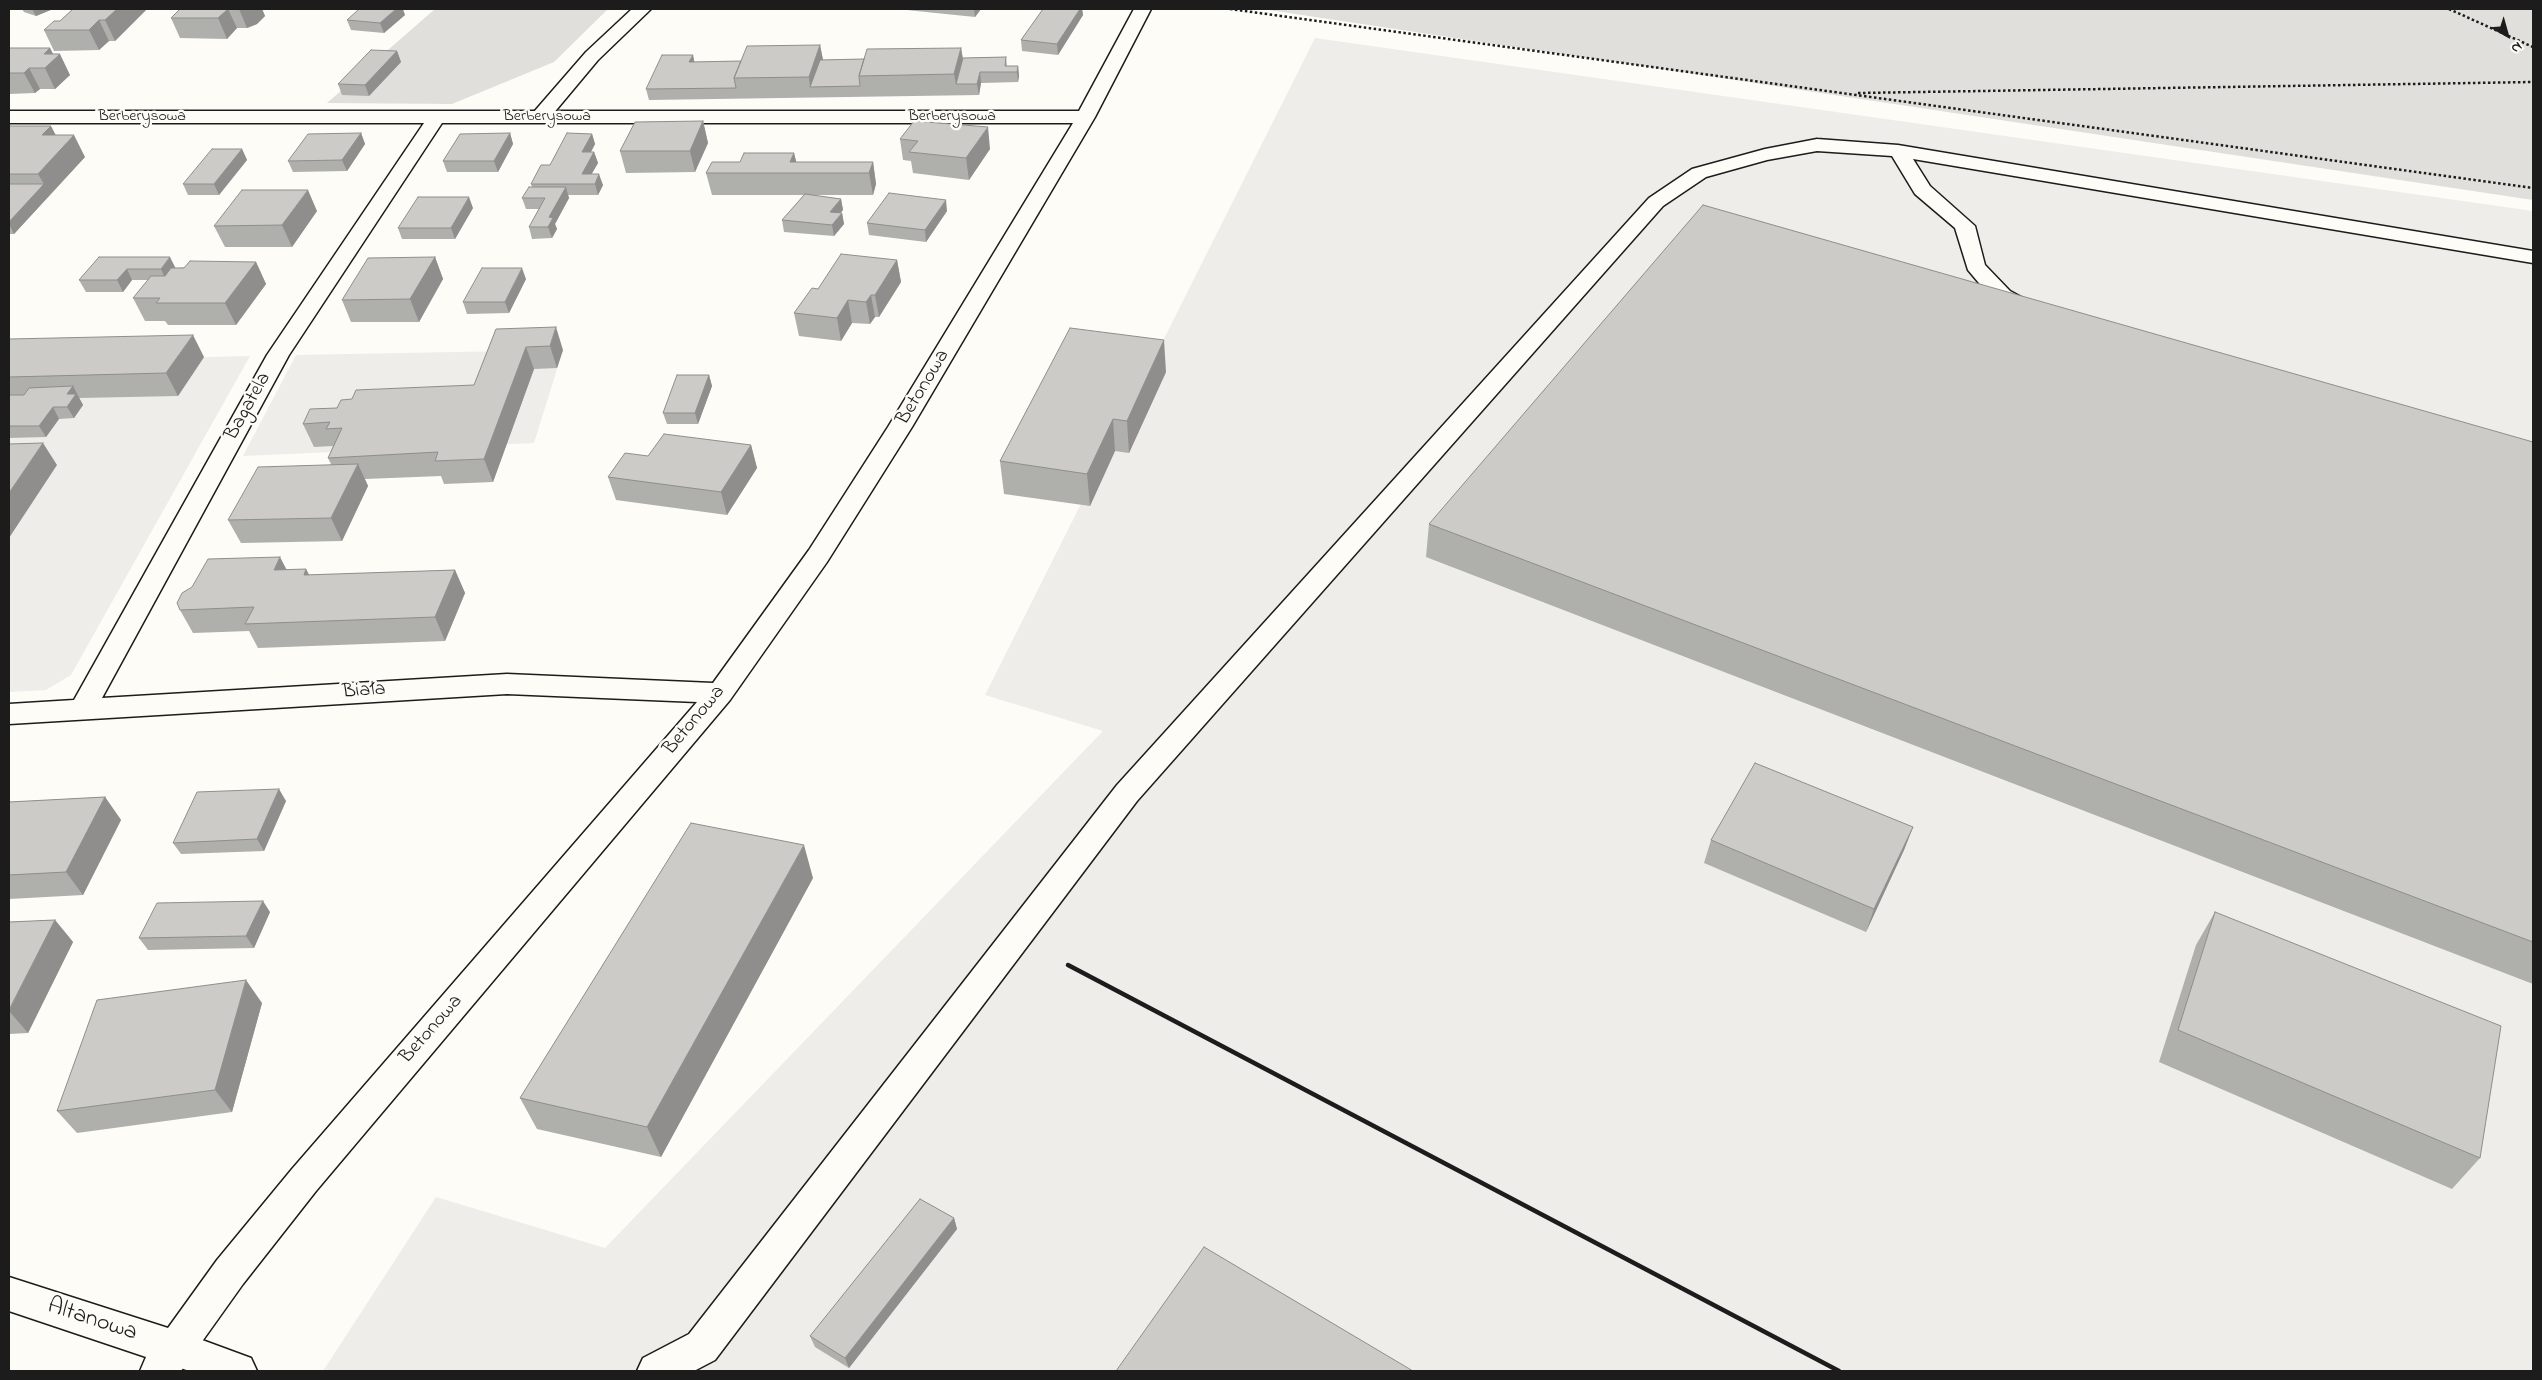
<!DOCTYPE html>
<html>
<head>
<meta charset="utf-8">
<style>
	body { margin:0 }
	#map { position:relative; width:2542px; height:1380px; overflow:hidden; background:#fdfcf7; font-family:"Indie Flower",sans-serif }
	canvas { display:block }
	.frame { position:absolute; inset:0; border:10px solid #1c1c1c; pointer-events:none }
	.north { position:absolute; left:2482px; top:10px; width:50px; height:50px; -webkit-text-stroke:4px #fdfcf7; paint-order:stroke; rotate:142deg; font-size:14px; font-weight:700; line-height:20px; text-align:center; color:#1c1c1c }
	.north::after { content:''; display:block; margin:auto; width:18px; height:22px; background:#1c1c1c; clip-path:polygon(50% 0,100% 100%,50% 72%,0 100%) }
</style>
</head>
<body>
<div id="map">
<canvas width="2542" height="1380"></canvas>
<div class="frame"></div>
<div class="north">N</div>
</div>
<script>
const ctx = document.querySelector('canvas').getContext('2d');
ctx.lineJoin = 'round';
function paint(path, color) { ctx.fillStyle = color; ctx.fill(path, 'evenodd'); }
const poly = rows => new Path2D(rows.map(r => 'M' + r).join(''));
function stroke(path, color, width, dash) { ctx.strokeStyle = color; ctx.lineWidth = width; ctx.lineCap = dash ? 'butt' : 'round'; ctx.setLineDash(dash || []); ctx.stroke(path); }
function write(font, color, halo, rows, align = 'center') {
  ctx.font = font + ' "Indie Flower",sans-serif'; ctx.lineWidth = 5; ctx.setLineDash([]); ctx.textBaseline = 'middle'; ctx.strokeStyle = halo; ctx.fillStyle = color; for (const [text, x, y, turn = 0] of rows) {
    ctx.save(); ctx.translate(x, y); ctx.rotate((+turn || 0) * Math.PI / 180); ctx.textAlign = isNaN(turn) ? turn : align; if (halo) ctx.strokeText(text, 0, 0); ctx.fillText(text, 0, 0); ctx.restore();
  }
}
const built = poly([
	[1315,38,2533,211,2533,1371,323,1371,436,1197,605,1248,1103,731,985,695],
	[563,350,534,443,243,456,296,355],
	[250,356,71,675,46,690,9,692,9,362]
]);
const green = poly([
	[435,9,608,9,554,62,452,104,327,103],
	[1262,9,2533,9,2533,200]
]);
const path = poly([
	[1230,9,2533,188],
	[2449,9,2533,47],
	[1858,93,2533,82]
]);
const lane = poly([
	[632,9,651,9,598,60,547,121,533,121,531,117,533,113,586,52,632,9],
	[1817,139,1898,145,2533,251,2533,263,1913,159,1930,186,1975,226,1985,265,2010,291,2034,304,2037,309,2034,314,2026,316,1994,301,1968,270,1955,228,1915,194,1892,156,1817,151,1767,160,1706,177,1663,206,1137,801,715,1360,694,1371,637,1371,643,1358,689,1334,1117,785,1649,198,1692,169,1765,149,1817,139],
	[175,1330,251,1358,257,1371,189,1371,162,1361,156,1348,162,1335,175,1330]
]);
const street = poly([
	[1134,9,1151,9,1095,117,912,427,827,562,730,700,316,1191,243,1284,181,1371,140,1371,146,1357,9,1311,9,1277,168,1328,217,1260,292,1169,697,702,507,694,9,724,9,704,74,700,267,355,424,123,9,123,9,111,1079,111,1134,9],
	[442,123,1073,123,888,427,809,550,713,683,507,674,102,698,289,355,442,123]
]);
const rail = poly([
	[1068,965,1839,1371]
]);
const wall = poly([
	[22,9,53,9,36,16,24,12],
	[73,9,147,9,115,41,109,41,99,50,54,51,44,30,60,21],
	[180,9,262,9,265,16,257,24,247,28,237,28,227,39,180,38,171,18],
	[897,9,981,9,975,17],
	[1043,9,1082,9,1083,15,1058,55,1022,51,1021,40],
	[405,15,384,33,351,30,347,20],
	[820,45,823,60,864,59,961,48,963,58,1006,57,1007,66,1018,66,1019,76,1018,82,981,83,979,95,649,100,646,89,693,55,694,62,741,61],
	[9,48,50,48,53,54,70,75,55,89,40,89,35,93,9,94],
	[397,51,401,62,369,96,342,95,338,84],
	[703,121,708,143,695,172,626,173,620,151],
	[9,126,56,135,85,157,14,234,9,234],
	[361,133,365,144,347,171,293,172,288,161],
	[510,133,513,144,498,172,447,172,443,161],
	[592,134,595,144,591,152,594,152,598,163,591,174,603,185,598,195,568,195,569,198,555,224,557,229,552,238,532,239,529,227,539,209,526,209,522,198,532,187,531,184,550,165],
	[900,139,990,149,969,180,913,173,911,161,903,160],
	[242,149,247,160,219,195,188,195,183,184],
	[794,153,796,162,873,162,876,184,873,195,813,195,841,199,843,210,840,213,842,213,844,224,834,236,784,232,782,220,804,195,712,195,706,173,740,162],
	[473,208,455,239,402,239,398,228],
	[317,211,292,247,225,247,214,226],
	[947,211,926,242,869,235,867,223],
	[99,257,176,268,256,262,266,284,236,325,168,325,165,321,145,321,133,298,148,280,132,280,123,292,86,292,79,280],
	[435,257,443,279,419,322,351,322,342,300],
	[897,260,901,282,879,317,875,317,870,324,852,323,841,341,799,336,794,313,818,289],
	[526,279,509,313,467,314,463,302],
	[496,329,563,350,557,368,534,369,493,482,444,484,441,476,365,479,368,486,342,541,241,543,228,520,331,464,328,458,333,446,314,447,303,424,337,408,352,399,474,385],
	[9,339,204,357,178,396,79,398,83,405,74,418,59,419,46,437,9,438],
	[1166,372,1129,453,1115,451,1090,506,1004,494,1000,461],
	[709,375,712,386,698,424,667,424,663,413],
	[2533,442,2533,984,1426,557,1429,524],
	[751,445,757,468,727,515,616,500,608,477,648,456],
	[306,569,309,575,455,570,465,593,445,641,258,648,249,631,193,633,180,610,287,570],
	[105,797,121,820,83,895,9,899,9,802],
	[286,801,264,851,181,854,173,843],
	[1913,827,1904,850,1866,932,1704,863,1711,840],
	[813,878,661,1157,537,1129,520,1098],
	[270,912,254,948,148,950,139,938],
	[2215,912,2480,1158,2452,1189,2159,1062,2196,945],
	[55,920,73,942,28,1033,9,1034,9,922],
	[262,1003,232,1112,77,1133,57,1111],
	[954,1218,957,1229,849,1368,815,1347,810,1336]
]);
const shadedWall = poly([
	[32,9,53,9,36,16],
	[117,9,147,9,115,41,105,20],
	[228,9,237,28,227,39,218,18],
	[239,9,262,9,265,16,257,24,247,28],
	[396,9,403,9,405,15,384,33,380,23],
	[974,9,981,9,975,17],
	[1080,9,1082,9,1083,15,1058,55,1057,44],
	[99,20,109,41,99,50,89,30],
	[820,45,824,65,810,87,809,77],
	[50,48,55,58,60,54,70,75,55,89,45,68,44,54],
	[961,48,964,68,956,84,954,74],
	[397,51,401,62,369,96,365,85],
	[693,55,695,65,689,62],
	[1018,66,1019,76,1018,82,1017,72],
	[29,68,40,89,35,93,24,73],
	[980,72,981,83,979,95,977,84],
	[703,121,708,143,695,172,690,151],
	[51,126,62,147,42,135],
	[988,127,990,149,969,180,966,158],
	[361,133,365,144,347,171,342,160],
	[510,133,513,144,498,172,494,161],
	[592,134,595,144,585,163,582,152],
	[74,135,85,157,14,234,9,224,9,222,44,184,38,174],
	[242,149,247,160,219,195,214,184],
	[594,152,598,163,586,184,582,174],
	[794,153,799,173,790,162],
	[873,162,876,184,873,195,869,173],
	[599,174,603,185,598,195,595,184],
	[566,187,569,198,555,224,557,229,552,238,548,227,549,217],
	[308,190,317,211,292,247,282,225],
	[469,197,473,208,455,239,451,228],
	[841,199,843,210,832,223,830,212],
	[946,200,947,211,926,242,925,230],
	[842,213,844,224,834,236,832,225],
	[170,257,176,269,166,280,161,269],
	[435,257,443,279,419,322,410,299],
	[897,260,901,282,879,317,875,295],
	[256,262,266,284,236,325,225,303],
	[522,268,526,279,509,313,505,302],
	[127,269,132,280,123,292,117,280],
	[871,295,875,317,870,324,866,302],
	[848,300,852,323,841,341,837,318],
	[556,327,563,350,557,368,550,346],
	[193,335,204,357,178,396,166,373],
	[1164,340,1166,372,1129,453,1127,421],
	[526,347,534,369,493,482,484,459],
	[709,375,712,386,698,424,695,413],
	[73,386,83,405,74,418,67,407,67,394],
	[53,407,59,419,46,437,39,426],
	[1113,419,1115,451,1090,506,1087,474],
	[43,443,57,465,9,538,9,493],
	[751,445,757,468,727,515,721,492],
	[358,464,368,486,342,541,331,518],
	[280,557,292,580,274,570],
	[306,569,318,592,304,575],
	[455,570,465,593,445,641,435,617],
	[279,789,286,801,264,851,257,839],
	[105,797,121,820,83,895,66,872],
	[1913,827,1904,850,1866,932,1874,909],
	[804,845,813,878,661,1157,647,1127],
	[263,901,270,912,254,948,246,936],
	[55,920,73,942,28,1033,9,1011],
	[246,980,262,1003,232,1112,215,1090],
	[954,1218,957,1229,849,1368,845,1358]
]);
const building = poly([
	[73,9,117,9,105,20,99,20,89,30,44,30,54,21,60,21,73,9],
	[180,9,228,9,218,18,171,18,180,9],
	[359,9,396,9,380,23,347,20,359,9],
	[1043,9,1080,9,1057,44,1021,40,1043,9],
	[820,45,809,77,734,78,747,46,820,45],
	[9,48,50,48,44,54,60,54,45,68,29,68,24,73,9,73,9,48],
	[961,48,954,74,859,76,867,49,961,48],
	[371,50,397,51,365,85,338,84,371,50],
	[662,55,693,55,689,62,741,61,734,78,736,88,646,89,662,55],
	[1006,57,1005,66,1018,66,1017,72,980,72,977,84,956,84,963,58,1006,57],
	[864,59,859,76,860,86,810,87,820,60,864,59],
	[703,121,690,151,620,151,635,122,703,121],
	[914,121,988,127,966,158,909,152,918,141,900,139,914,121],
	[9,126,51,126,42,135,74,135,38,174,9,174,9,126],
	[361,133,342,160,288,161,308,134,361,133],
	[510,133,494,161,443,161,460,134,510,133],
	[567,133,592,134,582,152,594,152,582,174,599,174,595,184,531,184,541,165,550,165,567,133],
	[212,149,242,149,214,184,183,184,212,149],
	[744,153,794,153,790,162,873,162,869,173,706,173,712,162,740,162,744,153],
	[9,184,44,184,9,222,9,184],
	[529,187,566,187,549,217,553,218,548,227,529,227,545,198,522,198,529,187],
	[242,190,308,190,282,225,214,226,242,190],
	[889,193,946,200,925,230,867,223,889,193],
	[805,194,841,199,830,212,842,213,832,225,782,220,805,194],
	[418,197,469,197,451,228,398,228,418,197],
	[1703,205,2533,442,2533,942,1429,524,1703,205],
	[841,254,897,260,875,295,871,295,866,302,848,300,837,318,794,313,812,288,818,289,841,254],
	[99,257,170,257,161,269,127,269,117,280,79,280,99,257],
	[435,257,410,299,342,300,368,258,435,257],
	[190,261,256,262,225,303,156,303,160,298,133,298,151,276,165,276,171,268,184,268,190,261],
	[482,268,522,268,505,302,463,302,482,268],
	[556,327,550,346,526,347,484,459,435,461,438,452,328,458,342,428,326,429,330,422,303,424,310,409,337,408,341,400,352,399,356,390,474,385,496,329,556,327],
	[1070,328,1164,340,1127,421,1113,419,1087,474,1000,461,1070,328],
	[193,335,166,373,9,377,9,339,193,335],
	[677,375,709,375,695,413,663,413,677,375],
	[73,386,67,394,76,394,67,407,53,407,39,426,9,426,9,395,24,395,29,388,73,386],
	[664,434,751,445,721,492,608,477,625,453,648,456,664,434],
	[43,443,9,493,9,444,43,443],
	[358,464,331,518,228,520,258,467,358,464],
	[280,557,274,570,306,569,304,575,455,570,435,617,245,624,254,607,180,610,177,603,182,593,192,587,208,559,280,557],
	[1755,763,1913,827,1874,909,1711,840,1755,763],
	[279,789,257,839,173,843,197,792,279,789],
	[105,797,66,872,9,875,9,802,105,797],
	[691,823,804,845,647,1127,520,1098,691,823],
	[263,901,246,936,139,938,157,903,263,901],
	[2215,912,2501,1026,2480,1158,2178,1030,2215,912],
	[55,920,9,1010,9,922,55,920],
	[246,980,215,1090,57,1111,97,1000,246,980],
	[920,1199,954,1218,845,1358,810,1336,920,1199],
	[1204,1247,1413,1371,1116,1371,1204,1247]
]);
const farStreetnames = [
	["Berberysowa",142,117],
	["Berberysowa",547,117],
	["Berberysowa",952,117]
];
const streetNames = [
	["Betonowa",924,388,-59],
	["Bagatela",249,407,-61],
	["Biała",364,692,-4],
	["Betonowa",695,721,-50],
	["Betonowa",432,1030,-49]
];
const nearStreetnames = [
	["Altanowa",92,1321,18]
];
paint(built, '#eeede9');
paint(green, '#e0dfdb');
stroke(lane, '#1c1c1c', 3);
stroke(street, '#1c1c1c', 3);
stroke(path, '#1c1c1c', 2.5, [2.5, 2.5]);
paint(lane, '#fdfcf7');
paint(street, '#fdfcf7');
stroke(rail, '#1c1c1c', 4.5);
paint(wall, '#afafac');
paint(shadedWall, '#8f8e8c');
paint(building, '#cccbc8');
stroke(building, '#8f8e8c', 1);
write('16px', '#1c1c1c', '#fdfcf7', farStreetnames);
write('20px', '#1c1c1c', '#fdfcf7', streetNames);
write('24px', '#1c1c1c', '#fdfcf7', nearStreetnames);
</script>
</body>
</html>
